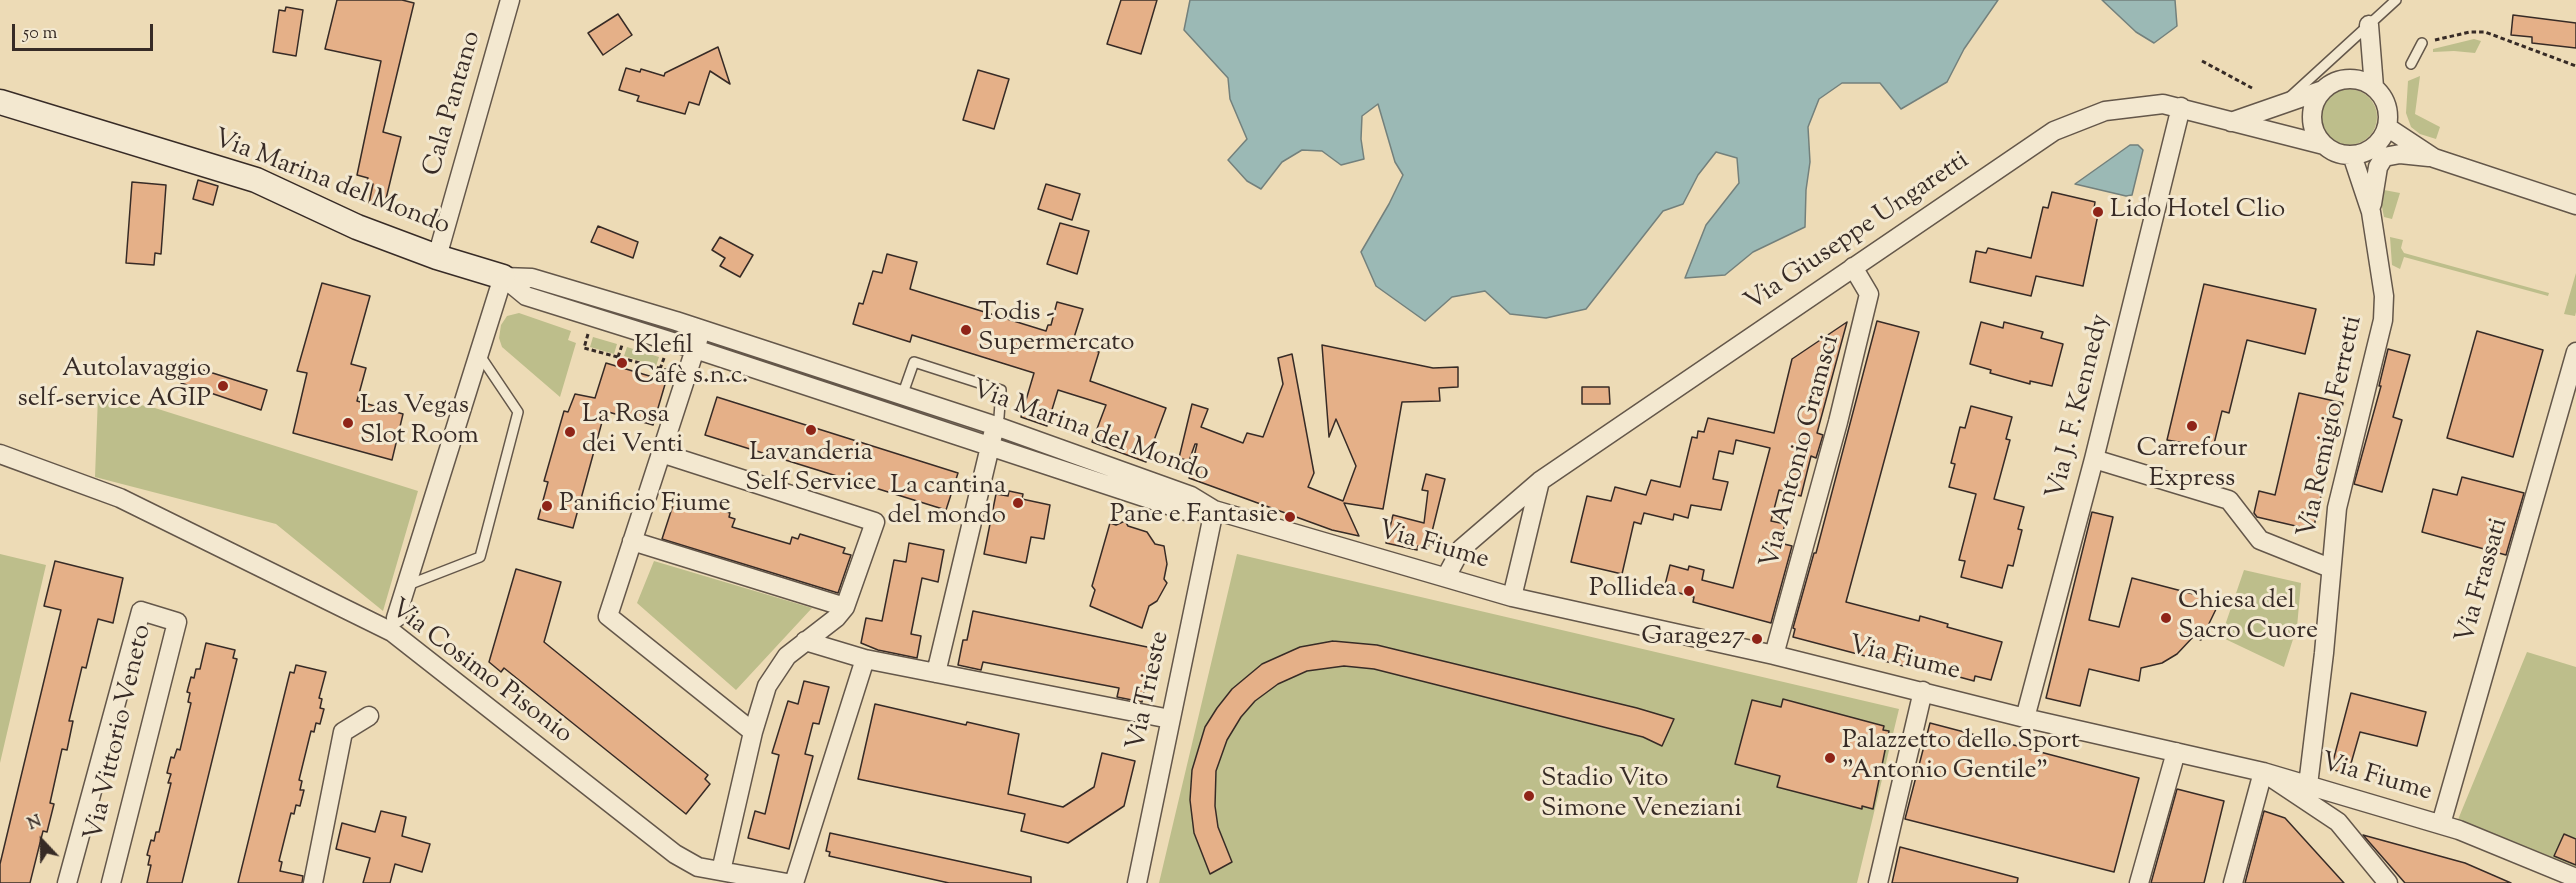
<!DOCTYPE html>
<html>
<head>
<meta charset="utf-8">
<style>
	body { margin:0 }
	#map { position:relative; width:2576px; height:883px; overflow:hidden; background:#eddbb6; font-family:"Sorts Mill Goudy",serif }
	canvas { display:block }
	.north { position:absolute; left:12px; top:811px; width:60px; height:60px; -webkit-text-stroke:4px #f3e8d0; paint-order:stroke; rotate:338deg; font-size:16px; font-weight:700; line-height:24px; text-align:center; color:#372b26 }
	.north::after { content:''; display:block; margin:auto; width:21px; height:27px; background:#372b26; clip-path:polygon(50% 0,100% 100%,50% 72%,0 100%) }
	.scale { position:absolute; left:12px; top:24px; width:141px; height:27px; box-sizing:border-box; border:3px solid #372b26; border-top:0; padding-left:8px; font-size:18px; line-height:21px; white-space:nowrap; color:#372b26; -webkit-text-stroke:4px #f3e8d0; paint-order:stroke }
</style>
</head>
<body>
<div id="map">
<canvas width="2576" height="883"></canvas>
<div class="north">N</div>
<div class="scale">50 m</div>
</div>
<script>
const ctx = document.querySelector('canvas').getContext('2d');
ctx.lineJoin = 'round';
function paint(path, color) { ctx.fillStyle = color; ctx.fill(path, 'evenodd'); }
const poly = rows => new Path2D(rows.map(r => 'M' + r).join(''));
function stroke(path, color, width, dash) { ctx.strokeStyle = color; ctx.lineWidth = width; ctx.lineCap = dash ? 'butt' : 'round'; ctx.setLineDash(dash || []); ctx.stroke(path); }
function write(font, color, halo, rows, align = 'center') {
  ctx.font = font + ' "Sorts Mill Goudy",serif'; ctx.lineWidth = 6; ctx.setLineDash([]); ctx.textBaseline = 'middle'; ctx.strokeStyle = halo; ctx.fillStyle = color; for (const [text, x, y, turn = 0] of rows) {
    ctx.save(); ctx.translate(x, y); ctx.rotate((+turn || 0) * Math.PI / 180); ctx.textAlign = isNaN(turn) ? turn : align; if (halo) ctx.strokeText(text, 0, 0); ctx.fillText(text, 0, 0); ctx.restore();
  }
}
const green = poly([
	[2474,39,2481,41,2475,53,2454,51,2433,52,2433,49],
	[2420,76,2415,114,2440,127,2436,139,2420,134,2411,127,2406,113,2408,81],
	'2321 117a28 28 0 1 1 56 0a28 28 0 1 1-56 0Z',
	[2384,190,2400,193,2392,219,2384,217,2381,202],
	[2390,237,2403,240,2401,248,2404,253,2549,293,2548,296,2404,257,2400,269,2392,265],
	[2576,273,2576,312,2575,316,2564,314],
	[519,313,571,331,568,340,576,343,560,397,502,347,499,338,501,325,507,316],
	[593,337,617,344,614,354,590,347],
	[627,347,659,357,656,366,624,356],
	[98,396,155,408,418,491,383,611,276,524,95,477],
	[0,554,46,565,0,763],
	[1237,554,1899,709,1857,883,1159,883],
	[654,561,812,608,736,690,637,603],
	[2244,570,2301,583,2297,627,2284,667,2221,637],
	[2527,652,2576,667,2576,867,2457,822]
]);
const water = poly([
	[1190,0,1998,0,1964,49,1947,82,1901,109,1880,83,1842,83,1819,99,1808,127,1810,162,1806,190,1805,227,1753,252,1725,275,1685,278,1706,225,1739,183,1737,158,1716,152,1698,175,1683,204,1663,211,1586,309,1546,318,1510,314,1485,291,1452,297,1425,321,1376,286,1361,252,1389,204,1403,175,1395,162,1378,104,1362,116,1361,139,1364,159,1341,165,1322,151,1302,150,1282,162,1261,189,1247,181,1228,160,1247,139,1230,99,1228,78,1184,30,1190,0],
	[2102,0,2175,0,2177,26,2154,43,2136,32,2102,0],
	[2130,145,2138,145,2143,150,2132,195,2126,196,2075,184,2130,145]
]);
const building = poly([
	[337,0,402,0,414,3,383,132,401,137,384,207,369,203,373,184,366,183,368,178,357,175,381,61,325,49,337,0],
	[1121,0,1157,0,1141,54,1107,44,1121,0],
	[286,7,303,10,296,56,273,52,279,10,285,11,286,7],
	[618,14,632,35,603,55,588,33,618,14],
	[2513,15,2576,23,2576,48,2532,43,2532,37,2511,35,2513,15],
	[718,47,730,84,710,71,699,105,689,102,685,114,637,101,639,96,619,90,626,68,640,72,641,69,664,76,665,73,718,47],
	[978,70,1009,79,994,129,963,120,978,70],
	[198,180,218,186,213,205,193,199,198,180],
	[132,182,166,185,161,254,155,253,154,265,126,263,132,182],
	[1046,184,1080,194,1072,220,1038,209,1046,184],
	[2052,192,2095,202,2094,209,2099,210,2083,286,2036,276,2031,296,1970,282,1976,251,1986,253,1988,248,2031,258,2043,207,2048,208,2052,192],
	[1060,223,1089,231,1077,274,1047,264,1060,223],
	[598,226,638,242,633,258,591,242,598,226],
	[720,237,753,255,740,277,720,266,725,258,712,250,720,237],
	[887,254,917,262,910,289,1046,331,1048,325,1051,325,1057,302,1083,309,1072,344,1099,352,1090,381,1166,408,1146,462,1092,442,1106,405,1058,390,1047,426,1021,417,1034,373,912,335,910,342,853,324,859,303,863,304,873,271,882,273,887,254],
	[322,283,370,296,351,364,366,368,357,401,403,414,392,460,293,433,307,373,297,371,322,283],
	[2204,284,2316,309,2305,354,2247,340,2229,413,2222,411,2213,448,2167,440,2204,284],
	[1877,321,1919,332,1846,602,1919,621,1920,616,1948,624,1947,627,2002,642,1991,680,1975,676,1974,681,1908,663,1907,667,1793,637,1795,629,1793,628,1814,553,1816,553,1877,321],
	[1847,322,1817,433,1823,435,1816,458,1811,456,1801,496,1779,490,1771,521,1785,524,1780,543,1792,546,1771,623,1693,602,1694,597,1664,589,1670,565,1688,570,1689,566,1704,570,1702,580,1733,588,1770,448,1736,440,1733,454,1719,451,1713,479,1728,482,1721,510,1691,505,1688,518,1674,514,1673,520,1644,513,1641,524,1634,522,1622,574,1571,562,1587,496,1611,501,1615,487,1646,495,1651,480,1680,487,1692,437,1697,438,1698,431,1704,432,1708,418,1774,433,1792,359,1847,322],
	[1981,322,2003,328,2004,322,2043,332,2041,338,2063,344,2052,386,2030,381,2030,384,1990,373,1991,370,1970,364,1981,322],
	[2477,331,2543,350,2513,457,2447,438,2477,331],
	[1322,345,1433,368,1458,367,1458,387,1439,388,1440,401,1402,402,1383,509,1344,503,1359,536,1332,530,1189,478,1197,444,1195,444,1189,461,1179,458,1192,404,1208,409,1201,427,1243,443,1247,433,1263,437,1283,384,1278,358,1292,354,1314,473,1308,487,1343,501,1356,466,1336,419,1329,437,1322,345],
	[2388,349,2410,355,2393,417,2402,420,2382,492,2354,484,2381,386,2379,386,2388,349],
	[606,363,666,381,653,425,605,411,573,528,538,519,548,482,544,481,564,411,568,412,575,394,595,398,606,363],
	[187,365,267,390,261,410,181,383,187,365],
	[1582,387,1609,387,1610,404,1582,404,1582,387],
	[2299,393,2343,403,2313,530,2257,517,2254,513,2259,491,2275,495,2299,393],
	[717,397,958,473,946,510,705,435,717,397],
	[1971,406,2012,417,2006,439,2010,440,1994,499,2024,507,2018,529,2022,530,2013,566,2008,565,2002,588,1961,577,1965,561,1959,560,1976,494,1949,487,1955,464,1951,463,1960,427,1965,428,1971,406],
	[1426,474,1445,479,1428,548,1418,546,1417,550,1386,543,1393,515,1424,523,1428,491,1422,490,1426,474],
	[2462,477,2524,493,2506,555,2422,532,2433,489,2457,495,2462,477],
	[1009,491,1023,494,1022,499,1050,505,1044,539,1031,537,1026,563,984,554,996,494,1008,496,1009,491],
	[675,499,689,504,691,501,730,513,729,517,735,519,732,527,790,544,792,537,798,539,800,534,845,548,843,553,851,555,838,593,662,539,675,499],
	[2092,512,2113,517,2089,620,2119,627,2132,578,2220,601,2201,640,2193,637,2177,654,2162,663,2141,668,2139,681,2089,669,2080,706,2046,698,2092,512],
	[1125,521,1128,526,1147,532,1155,544,1164,546,1167,564,1164,579,1167,583,1157,601,1149,606,1142,628,1090,606,1095,590,1092,586,1110,523,1116,525,1125,521],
	[909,543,944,550,938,582,922,578,911,634,921,636,917,658,878,650,861,643,866,618,882,621,894,560,906,562,909,543],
	[55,561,123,578,113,623,98,619,86,668,82,667,69,721,73,721,67,750,62,749,50,803,54,804,47,832,43,831,30,883,0,883,0,864,61,610,44,606,55,561],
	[516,569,561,582,544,642,708,775,705,779,710,784,686,814,504,668,501,672,489,662,516,569],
	[973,611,1152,648,1142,702,1117,697,1119,688,983,662,981,670,958,665,963,640,967,640,973,611],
	[1333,641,1377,645,1637,708,1674,719,1662,746,1643,737,1374,669,1344,666,1307,671,1278,684,1255,701,1241,717,1227,740,1216,771,1215,806,1218,827,1232,862,1210,874,1194,833,1190,800,1192,770,1205,727,1217,708,1232,689,1262,664,1300,647,1333,641],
	[206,643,235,650,233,658,237,659,182,883,147,883,151,865,148,865,150,856,147,855,151,840,154,841,156,832,159,832,171,783,168,783,171,774,167,773,171,757,174,758,177,749,180,750,191,703,188,702,190,693,187,692,191,677,194,678,196,669,200,669,206,643],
	[296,665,326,672,319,698,322,699,320,708,324,709,320,724,316,723,314,732,311,731,299,780,302,781,300,790,304,790,300,806,296,805,294,814,291,813,279,861,282,862,280,871,303,876,302,883,238,883,290,672,294,673,296,665],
	[804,681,829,687,819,724,813,723,805,754,813,756,789,849,748,838,755,811,765,814,779,755,772,753,788,701,798,704,804,681],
	[2351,693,2426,712,2417,746,2360,732,2348,774,2331,769,2351,693],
	[1783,699,1884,726,1883,730,1889,731,1873,809,1862,806,1862,809,1777,787,1780,776,1735,764,1752,700,1781,707,1783,699],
	[875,704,966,725,967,722,1019,734,1008,794,1063,807,1094,787,1102,753,1135,761,1124,806,1068,843,1021,831,1025,814,858,779,875,704],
	[1930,723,2139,778,2114,872,1905,819,1930,723],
	[2177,789,2224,801,2204,883,2151,883,2177,789],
	[381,811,406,817,402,836,430,844,422,872,395,864,390,883,363,883,370,858,336,849,342,823,375,832,381,811],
	[2264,811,2285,818,2344,883,2245,883,2264,811],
	[830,833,1031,877,1031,883,949,883,829,856,830,852,826,851,830,833],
	[2564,834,2576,839,2576,865,2554,856,2564,834],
	[2363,835,2465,863,2511,883,2405,883,2363,835],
	[1900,847,2018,878,2017,883,1892,883,1900,847]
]);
const path = poly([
	[2435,40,2470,32,2485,32,2576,66],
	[2202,61,2252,88],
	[588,334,584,348,670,371],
	[618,357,622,345],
	[660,369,664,358]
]);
const lane = poly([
	[2411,64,2422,43],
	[2291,96,2396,0],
	[902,396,914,362,1001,390,999,417,996,426],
	[408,585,480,557,518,412,479,354]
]);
const street = poly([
	[2369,25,2374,87],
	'2312 117a38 38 0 1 1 76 0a38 38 0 1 1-76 0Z',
	[2231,122,2323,90],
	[2387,127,2434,158,2576,205],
	[2372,204,2378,167,2384,157,2400,154,2429,157],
	[437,257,510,0],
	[503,277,532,278,676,321,996,426,1191,496,1214,510,1512,597,1774,655,2025,718,2263,772,2459,830,2576,878],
	[503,277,526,296,695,349,1186,511,1214,510],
	[698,340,608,616,753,732],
	[661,453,875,522,845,607,836,618,787,656,767,686,753,732,721,871],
	[0,454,120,498,392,632,675,854,698,867,787,883],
	[2094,459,2229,500,2260,540,2330,568],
	[632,541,845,607],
	[1446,577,1461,549,1540,481,2054,131,2105,111,2163,104,2324,145],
	[1512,597,1540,481],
	[396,618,503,277],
	[805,641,865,659,1170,719],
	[1774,655,1838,422,1869,294,1853,267],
	[936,673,993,434],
	[2025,718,2094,459,2181,107],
	[2308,785,2324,653,2337,508,2383,320,2384,296,2371,212,2352,155],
	[2441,824,2576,352],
	[67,883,141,611,177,622,111,883],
	[313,883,343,732,369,716],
	[794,883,865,659],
	[1137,883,1214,510],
	[1878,883,1923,691],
	[2139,883,2176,752],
	[2233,883,2263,772,2338,822,2388,883]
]);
const secondary = poly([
	[0,102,256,180,357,227,437,257,503,277]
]);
const markers = [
	[2098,212,6,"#8f2418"],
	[966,330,6,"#8f2418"],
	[622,363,6,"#8f2418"],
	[223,386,6,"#8f2418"],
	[348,423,6,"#8f2418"],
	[2192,426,6,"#8f2418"],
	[811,430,6,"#8f2418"],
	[570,432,6,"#8f2418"],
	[1018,503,6,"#8f2418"],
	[547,506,6,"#8f2418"],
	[1290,517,6,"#8f2418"],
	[1689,591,6,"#8f2418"],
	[2166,618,6,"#8f2418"],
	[1757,639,6,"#8f2418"],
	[1830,758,6,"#8f2418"],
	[1529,796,6,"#8f2418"]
];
const streetNames = [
	["Cala Pantano",454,104,-74],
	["Via Marina del Mondo",331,184,21],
	["Via Giuseppe Ungaretti",1858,233,-34],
	["Via J. F. Kennedy",2080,407,-76],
	["Via Remigio Ferretti",2332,427,-78],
	["Via Marina del Mondo",1090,433,20],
	["Via Antonio Gramsci",1802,452,-75],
	["Via Fiume",1433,547,16],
	["Via Frassati",2484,581,-74],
	["Via Fiume",1904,660,14],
	["Via Cosimo Pisonio",480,673,37],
	["Via Trieste",1150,691,-78],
	["Via Vittorio Veneto",120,733,-77],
	["Via Fiume",2376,779,16]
];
const poiNames = [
	["Lido Hotel Clio",2110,212],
	["Todis -",978,315],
	["Supermercato",978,345],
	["Klefil",634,348],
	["Cafè s.n.c.",634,378],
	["Autolavaggio",211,371,"right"],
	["self-service AGIP",211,401,"right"],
	["Las Vegas",360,408],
	["Slot Room",360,438],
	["La Rosa",582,417],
	["dei Venti",582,447],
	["Carrefour",2192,451,"center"],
	["Express",2192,481,"center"],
	["Lavanderia",811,455,"center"],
	["Self Service",811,485,"center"],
	["La cantina",1006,488,"right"],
	["del mondo",1006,518,"right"],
	["Panificio Fiume",559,506],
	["Pane e Fantasie",1278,517,"right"],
	["Pollidea",1677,591,"right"],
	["Chiesa del",2178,603],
	["Sacro Cuore",2178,633],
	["Garage27",1745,639,"right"],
	["Palazzetto dello Sport",1842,743],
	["\"Antonio Gentile\"",1842,773],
	["Stadio Vito",1541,781],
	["Simone Veneziani",1541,811]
];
paint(green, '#bdbe8b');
paint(water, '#9bb9b5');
stroke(water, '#73807c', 1.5);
paint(building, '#e5b088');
stroke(building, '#372b26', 1.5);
stroke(lane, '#64574a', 12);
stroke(street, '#64574a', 21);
stroke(secondary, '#372b26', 27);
stroke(path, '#372b26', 3, [4.5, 3]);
stroke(lane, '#f3e8d0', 9);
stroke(street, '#f3e8d0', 18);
stroke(secondary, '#f3e8d0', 24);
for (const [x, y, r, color] of markers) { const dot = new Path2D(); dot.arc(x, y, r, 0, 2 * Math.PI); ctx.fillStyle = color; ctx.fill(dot); stroke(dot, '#f3e8d0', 2); }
write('26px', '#372b26', '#f3e8d0', streetNames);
write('26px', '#372b26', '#f3e8d0', poiNames, 'left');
</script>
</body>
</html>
